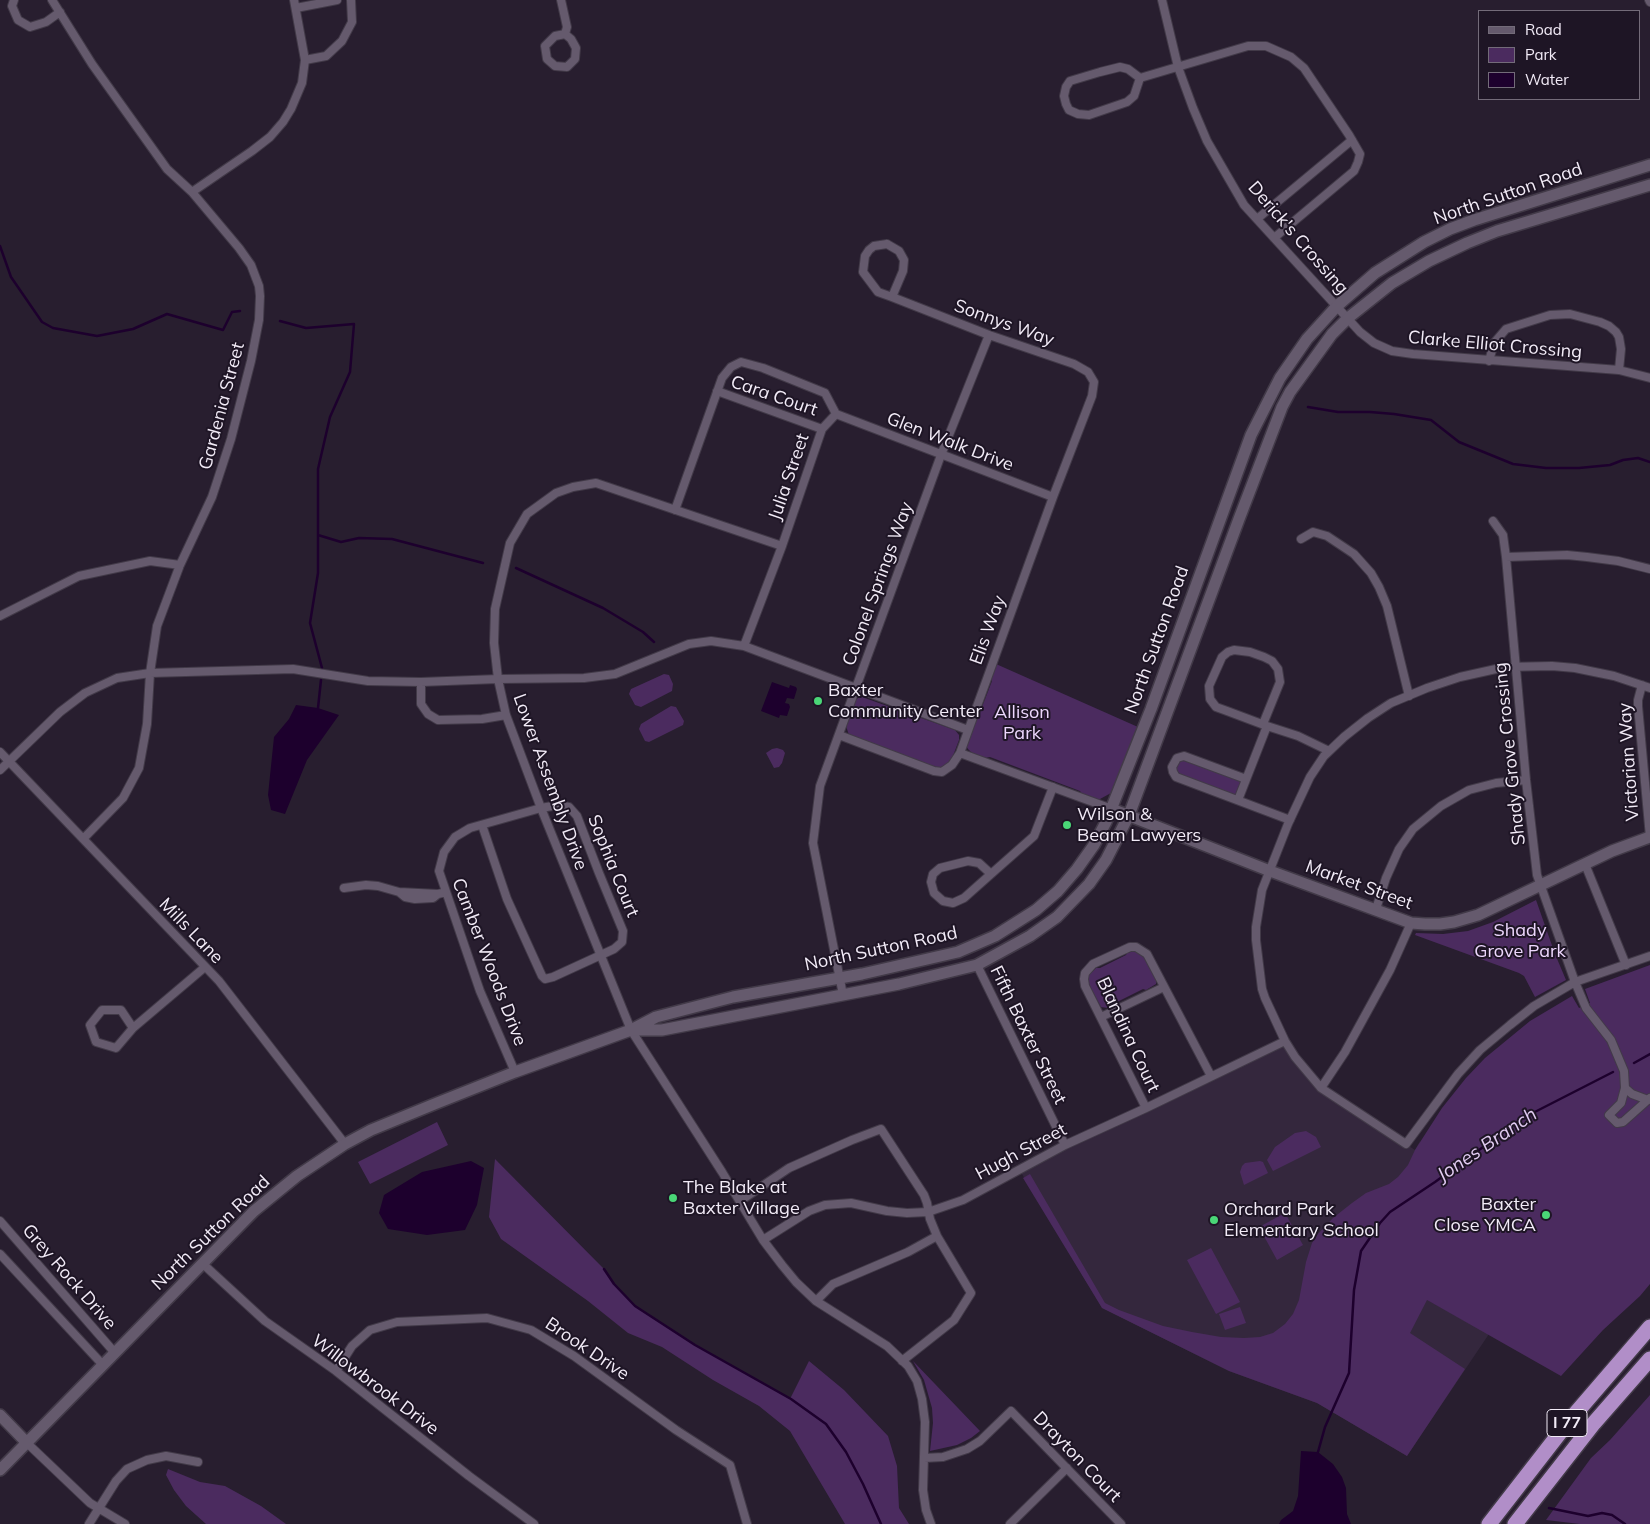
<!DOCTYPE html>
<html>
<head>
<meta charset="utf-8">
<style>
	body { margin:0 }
	#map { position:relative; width:1650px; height:1524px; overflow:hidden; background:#281e2f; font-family:Mulish,sans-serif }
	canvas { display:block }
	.legend { position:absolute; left:1478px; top:10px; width:162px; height:90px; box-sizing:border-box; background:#1e1525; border:1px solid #736b79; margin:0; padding:6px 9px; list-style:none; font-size:15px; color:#f2ebf7 }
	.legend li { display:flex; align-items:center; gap:10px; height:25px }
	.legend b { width:25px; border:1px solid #736b79 }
</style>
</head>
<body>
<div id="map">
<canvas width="1650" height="1524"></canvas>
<ul class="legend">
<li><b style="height:6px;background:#655a6d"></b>Road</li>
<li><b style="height:14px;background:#4b2b5f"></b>Park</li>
<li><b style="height:14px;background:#1d002d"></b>Water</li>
</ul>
</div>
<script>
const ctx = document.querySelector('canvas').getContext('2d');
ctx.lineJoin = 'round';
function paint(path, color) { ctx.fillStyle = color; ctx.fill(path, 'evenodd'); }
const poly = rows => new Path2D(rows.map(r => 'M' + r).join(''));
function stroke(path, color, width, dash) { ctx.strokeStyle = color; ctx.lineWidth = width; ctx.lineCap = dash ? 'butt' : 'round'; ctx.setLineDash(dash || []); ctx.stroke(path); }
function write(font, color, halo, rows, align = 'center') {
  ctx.font = font + ' Mulish,sans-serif'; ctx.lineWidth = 4; ctx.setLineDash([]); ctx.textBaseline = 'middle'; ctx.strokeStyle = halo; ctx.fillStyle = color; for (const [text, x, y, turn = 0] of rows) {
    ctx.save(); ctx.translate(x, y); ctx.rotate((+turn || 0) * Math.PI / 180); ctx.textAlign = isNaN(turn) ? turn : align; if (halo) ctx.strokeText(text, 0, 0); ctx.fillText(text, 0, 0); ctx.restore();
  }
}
const built = poly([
	[1285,1041,1321,1088,1415,1150,1420,1141,1402,1286,1489,1334,1407,1456,1317,1403,1229,1371,1102,1308,1019,1169]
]);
const green = poly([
	[996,664,1138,727,1111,793,1100,799,1094,799,1082,794,1080,791,990,757,985,758,972,753,968,749,966,746,975,720,977,720,992,681,991,676],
	[664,674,669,675,673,684,672,691,641,707,635,705,629,694,631,689],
	[862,697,955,730,959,735,959,740,951,761,944,767,935,768,849,735,846,726,854,702,858,698],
	[671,706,676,707,684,721,683,725,649,742,645,741,639,729,641,724],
	[777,748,783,750,785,753,782,763,779,767,774,768,766,753,772,749],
	[1181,759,1242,781,1236,796,1177,773,1175,765],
	[1536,900,1555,954,1566,980,1535,997,1524,976,1519,973,1415,935,1416,933,1443,934,1468,931,1493,922],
	[1134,951,1139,952,1145,957,1156,978,1156,984,1146,990,1143,989,1117,1002,1114,1005,1108,1008,1101,1007,1088,983,1089,975,1096,968,1100,968,1126,955,1127,953],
	[1650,965,1650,1284,1640,1296,1603,1330,1561,1376,1427,1300,1410,1333,1465,1369,1407,1456,1317,1403,1229,1371,1102,1308,1023,1178,1030,1174,1105,1303,1119,1310,1163,1326,1192,1332,1221,1337,1244,1338,1260,1337,1273,1333,1285,1324,1293,1314,1299,1300,1306,1262,1312,1243,1317,1235,1333,1218,1352,1203,1366,1193,1389,1184,1398,1177,1408,1165,1415,1150,1442,1108,1466,1078,1485,1058,1530,1021,1572,996,1579,1008,1590,1003,1585,989],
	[437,1122,448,1145,370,1184,358,1162],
	[1306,1131,1316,1137,1321,1147,1273,1171,1267,1160,1275,1147,1295,1133],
	[495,1159,604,1269,614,1284,635,1306,695,1345,790,1399,809,1361,844,1390,888,1436,897,1466,899,1508,909,1524,845,1524,790,1431,759,1406,713,1380,662,1347,628,1333,588,1301,501,1239,489,1217],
	[1260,1161,1263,1162,1268,1173,1244,1185,1240,1172,1242,1166,1245,1163],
	[1285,1213,1303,1245,1277,1260,1259,1227],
	[1211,1248,1240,1302,1216,1314,1187,1260],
	[1240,1307,1246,1323,1225,1330,1219,1314],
	[913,1361,980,1431,971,1438,957,1445,930,1451,933,1423,932,1408,924,1380],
	[1650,1395,1650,1524,1580,1524,1546,1520,1591,1458,1610,1440],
	[168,1469,200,1482,225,1486,261,1506,286,1524,206,1524,186,1506,174,1490,166,1475]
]);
const water = poly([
	[772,682,789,688,790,685,796,687,797,689,794,699,787,698,785,703,789,704,790,707,787,716,780,715,779,718,761,711],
	[296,705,318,708,339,715,307,760,285,814,271,810,268,795,274,737,289,719],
	[471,1161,484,1168,477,1205,465,1230,427,1235,388,1229,379,1213,384,1195,422,1172],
	[1301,1451,1318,1452,1333,1464,1342,1477,1346,1488,1347,1514,1351,1524,1279,1524,1281,1520,1293,1511,1298,1496]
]);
const stream = poly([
	[0,246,11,277,42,322,53,328,97,336,133,329,167,314,223,330,232,312,240,311],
	[280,321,306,328,354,324,350,372,330,417,318,469,318,573,310,623,322,668],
	[1308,407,1338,412,1370,412,1394,414,1431,420,1459,442,1513,464,1546,468,1579,468,1610,465,1623,460,1638,458,1650,462],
	[318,535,341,542,359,538,392,539,483,563],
	[516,568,603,608,643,632,654,642],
	[318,708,321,680],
	[1634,1063,1650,1054],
	[604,1269,614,1284,635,1306,695,1345,791,1399,826,1424,846,1452,863,1484,881,1524],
	[1318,1452,1325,1427,1349,1373,1354,1290,1361,1251,1380,1223,1390,1212,1435,1182,1523,1118,1613,1072],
	[1549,1508,1588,1516,1602,1513,1612,1515,1625,1524]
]);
const street = poly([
	[14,0,12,6,18,20,30,27,46,22,60,12],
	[52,0,92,64,167,169,192,192,239,248,251,265,259,286,260,296,259,320,251,361,231,439,212,497,180,565,157,626,150,673,147,724,139,768,123,798,83,839],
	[561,0,567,27,565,34],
	[1162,0,1178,67,1193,108,1207,141,1244,205,1360,332,1374,343,1392,351,1413,354,1619,370,1650,378],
	[1649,0,1650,2],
	[296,8,337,0],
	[565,34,571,39,576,48,575,59,567,67,555,66,547,59,545,46,555,36,565,34],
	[305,60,326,56,342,41,352,22,351,0],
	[1140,78,1134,96,1127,102,1089,115,1078,114,1069,110,1066,104,1064,96,1066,87,1070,81,1100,72,1120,67,1128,69,1140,78,1248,46,1266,46,1291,57,1304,68,1349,135,1360,154,1358,162,1354,171,1274,238],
	[192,192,252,151,270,137,283,122,291,109,302,83,305,60,294,0],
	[1257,219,1352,140],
	[887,244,899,251,904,260,903,271,892,297,878,292,863,272,865,256,869,250,874,246,887,244],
	[1489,361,1494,343,1506,329,1550,315,1570,314,1600,322,1609,326,1616,332,1619,337,1621,349,1619,370],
	[717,391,822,429],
	[836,414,1053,497],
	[675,510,722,378,731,367,741,362,763,368,825,393,836,414],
	[1493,521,1503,535,1506,557,1526,780,1537,875,1575,982,1586,1008,1611,1040,1624,1071,1625,1088,1621,1103,1609,1115,1617,1123,1623,1122,1650,1098],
	[1301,539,1313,532,1327,536,1354,554,1371,573,1379,587,1387,606,1409,696],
	[782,546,596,483,573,487,556,493,527,514,510,543,495,609,494,643,498,679,506,715,541,808,631,1030,722,1172,763,1240,782,1265,796,1282,816,1301,887,1346,908,1366,917,1381,922,1399,925,1422,923,1490,926,1510,931,1524],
	[1506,557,1567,555,1587,557,1618,561,1650,569],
	[0,616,79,576,150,561,180,565],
	[744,646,782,546,822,429,836,414],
	[421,682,421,704,428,714,438,720,482,719,506,715],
	[1642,685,1638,700,1638,706,1650,837],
	[1650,688,1614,676,1575,668,1552,666,1505,667,1460,677,1427,688,1391,703,1368,718,1344,737,1324,756,1310,777,1288,824,1262,890,1256,927,1256,940,1262,989,1265,998,1285,1041,1295,1057,1321,1088,1406,1144,1458,1074,1480,1050,1510,1025,1534,1006,1575,982,1650,956],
	[1263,724,1280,682,1278,669,1272,661,1264,657,1250,652,1234,650,1228,652,1222,657,1209,686,1210,699,1216,707,1227,711,1267,726,1298,736,1329,751],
	[839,735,934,771,942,772,952,765,960,753,1053,497,1092,396,1094,382,1088,372,1074,364,989,335,892,297],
	[0,752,219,981,345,1144],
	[960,753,1112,809],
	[0,770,60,712,85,693,117,678,150,673,293,669,368,681,421,682,498,679,584,678,615,674,689,644,711,641,744,646,968,730],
	[1246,779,1184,756,1177,758,1172,767,1173,772,1176,777,1290,820],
	[1238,800,1267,726],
	[482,825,507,899,542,976,545,979,553,977,614,949,622,942,623,931,599,873,577,816,569,807,558,805,541,808,470,828,455,837,444,852,439,871,480,991,515,1072],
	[1585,864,1626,965],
	[991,874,979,863,968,861,940,868,933,874,931,882,934,893,943,901,953,903,964,898,991,874,1034,836,1053,787],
	[344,888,366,885,378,886,399,892],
	[438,894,433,898,415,899,405,897,399,892,438,894,446,892],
	[1376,909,1386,878,1399,849,1413,829,1441,806,1469,790,1496,783,1526,780],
	[977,965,1065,1145],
	[843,995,813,843,820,786,941,455,989,335],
	[1101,1017,1164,987],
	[133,1028,116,1048,96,1042,90,1025,102,1010,121,1010,133,1028,205,967],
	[1321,1088,1345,1052,1390,970,1411,923],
	[1625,1088,1632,1094,1648,1100],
	[1146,1108,1085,986,1084,979,1085,973,1093,964,1130,947,1136,947,1147,954,1211,1076],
	[740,1201,789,1168,852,1140,881,1129,924,1195,927,1203,930,1219,937,1236,971,1293,954,1320,902,1361],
	[0,1221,115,1353],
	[763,1240,809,1211,825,1205,851,1203,887,1211,907,1213,928,1212,963,1200,1065,1145,1146,1108,1285,1041],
	[0,1254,103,1365],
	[203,1264,265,1321,336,1371,469,1476,534,1524],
	[816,1301,833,1284,908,1252,937,1236],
	[336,1371,352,1346,370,1330,397,1322,487,1318,531,1330,574,1356,676,1430,730,1465,747,1524],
	[27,1443,90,1503,125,1524],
	[924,1458,943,1457,967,1449,980,1441,1011,1411,1121,1524],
	[89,1524,116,1481,127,1469,147,1460,166,1456,198,1462],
	[1010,1524,1067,1468]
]);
const secondary = poly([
	[1112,809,1270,871,1411,923,1425,924,1440,924,1454,922,1478,915,1612,851,1650,837],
	[633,1030,662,1030,899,984,977,965,1030,936,1057,917,1089,884,1106,860,1129,815,1239,519,1282,407,1290,392,1332,334,1348,318,1392,283,1429,261,1467,243,1497,231,1650,185],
	[0,1415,27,1443],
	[0,1470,254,1211,297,1176,345,1144,371,1130,437,1103,515,1072,631,1030,656,1017,733,997,862,974,958,952,995,936,1036,910,1058,891,1077,869,1094,845,1106,822,1151,709,1251,435,1280,378,1307,339,1337,306,1375,273,1424,242,1450,229,1474,220,1650,165]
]);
const highway = poly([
	[1489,1524,1569,1421,1650,1327],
	[1515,1524,1594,1423,1650,1359]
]);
const markers = [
	[818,701,5,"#4ad677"],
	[1067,825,5,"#4ad677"],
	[673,1198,5,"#4ad677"],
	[1546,1215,5,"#4ad677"],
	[1214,1220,5,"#4ad677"]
];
const shields = [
	[1567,1423,40]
];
const shieldNames = [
	["I 77",1567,1423]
];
const streetNames = [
	["North Sutton Road",1508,194,-19],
	["Derick's Crossing",1298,238,49],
	["Sonnys Way",1004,323,20],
	["Clarke Elliot Crossing",1495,345,5],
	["Cara Court",774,396,19],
	["Gardenia Street",222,406,-75],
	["Glen Walk Drive",950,442,21],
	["Julia Street",789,477,-71],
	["Colonel Springs Way",878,584,-70],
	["Elis Way",988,630,-70],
	["North Sutton Road",1157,640,-70],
	["Shady Grove Crossing",1510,754,-96],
	["Victorian Way",1629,762,-94],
	["Lower Assembly Drive",550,782,70],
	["Sophia Court",613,866,68],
	["Market Street",1359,885,20],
	["Mills Lane",191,931,46],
	["North Sutton Road",881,949,-12],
	["Camber Woods Drive",489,962,69],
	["Fifth Baxter Street",1028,1035,64],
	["Blandina Court",1128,1035,65],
	["Hugh Street",1021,1152,-28],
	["North Sutton Road",211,1233,-44],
	["Grey Rock Drive",69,1277,49],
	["Brook Drive",587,1349,34],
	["Willowbrook Drive",375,1385,37],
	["Drayton Court",1077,1457,46]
];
const poiNames = [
	["Baxter",828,691],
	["Community Center",828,712],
	["Wilson &",1077,815],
	["Beam Lawyers",1077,836],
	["The Blake at",683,1188],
	["Baxter Village",683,1209],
	["Baxter",1536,1205,"right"],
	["Close YMCA",1536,1226,"right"],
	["Orchard Park",1224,1210],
	["Elementary School",1224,1231]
];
const parkNames = [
	["Allison",1022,713],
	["Park",1022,734],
	["Shady",1520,931],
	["Grove Park",1520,952]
];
const waterNames = [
	["Jones Branch",1487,1145,-34]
];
paint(built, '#34273d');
paint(green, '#4b2b5f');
paint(water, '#1d002d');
stroke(stream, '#1d002d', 2.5);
stroke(street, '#423a48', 10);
stroke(secondary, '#423a48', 14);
stroke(highway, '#423a48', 18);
stroke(street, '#655a6d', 8);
stroke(secondary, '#655a6d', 11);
stroke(highway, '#b18ec8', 15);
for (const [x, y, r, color] of markers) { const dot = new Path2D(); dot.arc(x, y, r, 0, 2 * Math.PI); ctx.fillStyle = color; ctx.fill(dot); stroke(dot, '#1e1525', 2); }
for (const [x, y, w] of shields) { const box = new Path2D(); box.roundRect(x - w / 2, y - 13.5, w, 27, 4); ctx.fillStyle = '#1e1525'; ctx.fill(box); stroke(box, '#f2ebf7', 1); }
write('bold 16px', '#f2ebf7', null, shieldNames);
write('18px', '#f2ebf7', '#1e1525', streetNames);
write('18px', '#f2ebf7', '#1e1525', poiNames, 'left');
write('18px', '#edd7fd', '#1e1525', parkNames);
write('italic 19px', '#e2ccf2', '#1e1525', waterNames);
</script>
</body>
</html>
